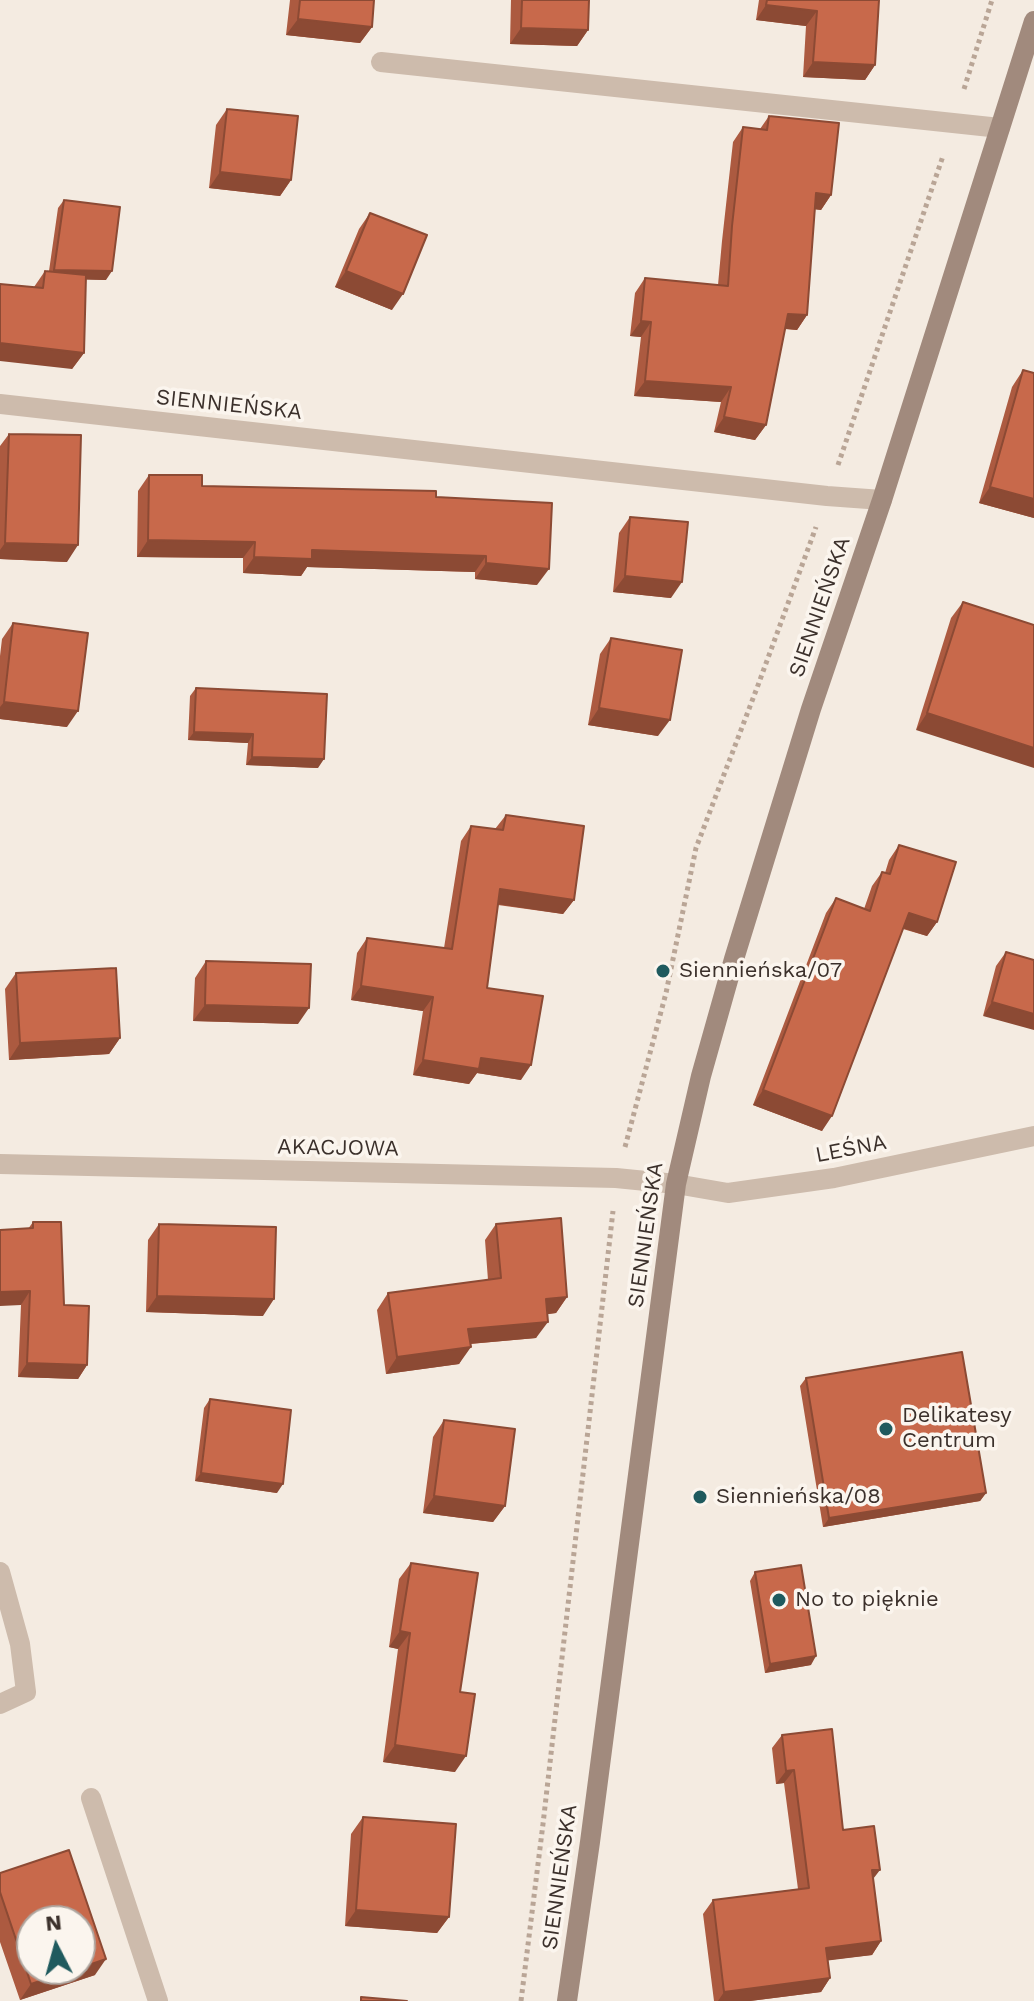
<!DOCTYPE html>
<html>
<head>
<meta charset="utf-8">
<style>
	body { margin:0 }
	#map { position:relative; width:1034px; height:2001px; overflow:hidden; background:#f4ebe1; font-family:"Work Sans",sans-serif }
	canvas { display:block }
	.north { position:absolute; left:16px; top:1905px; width:80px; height:80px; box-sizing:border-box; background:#fbf5ee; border:2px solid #aea6a0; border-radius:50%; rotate:354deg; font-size:22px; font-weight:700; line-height:32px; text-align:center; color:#3b302b }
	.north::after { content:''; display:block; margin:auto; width:28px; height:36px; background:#1f5a5e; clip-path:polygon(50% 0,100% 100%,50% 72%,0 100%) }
</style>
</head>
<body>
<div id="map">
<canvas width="1034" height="2001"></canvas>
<div class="north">N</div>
</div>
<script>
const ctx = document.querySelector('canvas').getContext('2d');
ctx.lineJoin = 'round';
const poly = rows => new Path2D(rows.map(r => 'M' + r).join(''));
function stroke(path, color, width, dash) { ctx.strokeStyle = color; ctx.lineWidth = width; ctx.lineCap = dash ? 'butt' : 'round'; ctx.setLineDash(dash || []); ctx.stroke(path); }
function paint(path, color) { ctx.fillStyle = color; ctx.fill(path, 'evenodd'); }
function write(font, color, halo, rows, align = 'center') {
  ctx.font = font + ' "Work Sans",sans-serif'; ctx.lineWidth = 7; ctx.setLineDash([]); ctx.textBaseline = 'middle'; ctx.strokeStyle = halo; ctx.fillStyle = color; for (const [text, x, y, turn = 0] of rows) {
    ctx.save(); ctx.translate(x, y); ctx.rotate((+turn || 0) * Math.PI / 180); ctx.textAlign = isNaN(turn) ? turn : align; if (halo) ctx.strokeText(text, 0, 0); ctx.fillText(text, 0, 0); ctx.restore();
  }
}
const path = poly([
	[964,89,992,0],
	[838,465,943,156],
	[625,1147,666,993,696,848,757,688,816,527],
	[521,2001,543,1824,613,1211]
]);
const lane = poly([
	[91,1798,158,2001]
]);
const street = poly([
	[381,62,1000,128],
	[0,404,827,496,882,500],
	[0,1164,616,1178,676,1184,728,1193,834,1178,1034,1136],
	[0,1572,20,1644,26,1692,0,1704]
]);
const secondary = poly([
	[567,2001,590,1842,676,1184,701,1076,734,959,811,709,882,500,1034,21]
]);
const wall = poly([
	[290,0,374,0,372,27,360,43,286,35],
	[511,0,589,0,588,30,577,46,510,44],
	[759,0,879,0,875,65,865,80,803,77,806,26,756,20],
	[227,109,291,180,280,196,209,188,216,125],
	[769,116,831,195,821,210,814,209,807,315,797,330,785,329,766,425,755,440,714,432,721,402,634,396,641,337,630,336,635,293,645,278,718,285,722,241,733,142,743,127,760,129],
	[64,200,106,280,86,279,84,353,72,369,34,287,45,271,49,271,58,208],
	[370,213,392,310,335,287,359,229],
	[1023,370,1034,518,979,503,1012,387],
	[9,434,67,562,0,559,0,446],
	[149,475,202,486,436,497,537,585,475,579,475,572,307,567,301,576,243,573,243,558,137,557,138,491],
	[630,517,671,598,613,592,619,533],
	[963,602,1034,625,916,730,951,618],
	[13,623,67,727,0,719,0,656,2,639],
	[611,638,658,736,588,725,600,654],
	[196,688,318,768,246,765,248,743,188,740,190,696],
	[506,815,574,900,563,914,498,905,487,988,521,1080,477,1073,469,1084,413,1075,423,1011,351,1000,357,953,367,938,444,948,461,841,471,826,495,829],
	[899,845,937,922,927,936,903,929,822,1131,753,1105,826,913,836,898,864,909,872,886,882,872,885,873,889,860],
	[1006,952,1034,960,983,1016,996,966],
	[206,961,298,1024,193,1021,195,978],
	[16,973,120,1038,109,1054,9,1060,5,989],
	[33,1222,87,1365,78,1379,18,1377,21,1305,28,1229],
	[159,1224,263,1316,146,1312,148,1240],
	[496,1224,567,1297,556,1313,547,1314,536,1338,470,1344,459,1364,386,1374,377,1310,388,1293,488,1280,485,1240],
	[806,1378,986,1493,980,1501,823,1527,800,1386],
	[210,1399,277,1493,195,1481,204,1408],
	[444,1420,505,1506,493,1522,423,1513,433,1437],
	[411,1563,460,1692,455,1772,383,1762,398,1649,389,1647,399,1579],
	[755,1572,811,1665,765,1673,750,1581],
	[782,1735,873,1879,881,1941,872,1955,828,1960,830,1978,821,1992,750,2001,714,2001,703,1914,713,1900,798,1889,784,1783,776,1784,772,1748],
	[363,1817,449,1917,437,1933,345,1926,351,1834],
	[0,1873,95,1975,20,2000,0,1942]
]);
const shadedWall = poly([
	[766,5,817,11,806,26,756,20],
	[298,19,372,27,360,43,286,35],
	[521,28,588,30,577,46,510,44],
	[813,62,875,65,865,80,803,77],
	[220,172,291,180,280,196,209,188],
	[816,193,831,195,821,210,805,208],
	[54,270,112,271,106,280,48,279],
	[346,271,403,294,392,310,335,287],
	[788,314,807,315,797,330,778,328],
	[641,321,651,322,641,337,630,336],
	[0,343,84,353,72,369,0,361],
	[645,381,731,387,721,402,634,396],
	[724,417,766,425,755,440,714,432],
	[990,487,1034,499,1034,518,979,503],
	[148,540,255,542,243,558,137,557],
	[5,543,78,545,67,562,0,559,0,550],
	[312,550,486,556,475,572,307,567,301,576,243,573,254,557],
	[486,563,549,569,537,585,475,579],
	[625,576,682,582,671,598,613,592],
	[4,702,78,711,67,727,0,719,0,707],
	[599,708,670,720,658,736,588,725],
	[927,713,1034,748,1034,768,916,730],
	[194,732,253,734,248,743,188,740],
	[252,757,324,759,318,768,246,765],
	[500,889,574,900,563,914,490,903],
	[909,913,937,922,927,936,899,927],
	[361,986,433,997,423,1011,351,1000],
	[992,1002,1034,1014,1034,1030,983,1016],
	[205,1005,309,1008,298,1024,193,1021],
	[120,1038,109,1054,9,1060,20,1043],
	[481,1058,531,1065,521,1080,477,1073,469,1084,413,1075,423,1060],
	[763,1090,832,1116,822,1131,753,1105],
	[30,1291,21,1305,0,1306,0,1292],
	[157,1296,274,1299,263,1316,146,1312],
	[567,1297,556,1313,534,1316,546,1299],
	[548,1322,536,1338,457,1345,468,1329],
	[471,1347,459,1364,386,1374,397,1357],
	[27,1363,87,1365,78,1379,18,1377],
	[201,1473,283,1484,277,1493,195,1481],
	[986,1493,980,1501,823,1527,829,1518],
	[434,1496,505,1506,493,1522,423,1513],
	[400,1631,410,1633,398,1649,389,1647],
	[816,1656,811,1665,765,1673,770,1664],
	[395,1745,466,1756,455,1772,383,1762],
	[794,1770,784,1783,776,1784,786,1771],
	[872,1870,880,1870,870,1883],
	[356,1910,449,1917,437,1933,345,1926],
	[881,1941,872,1955,816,1962,826,1948],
	[106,1959,95,1975,20,2000,31,1984,76,1969,80,1969,80,1968],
	[830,1978,821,1992,750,2001,718,2001,724,1992]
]);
const building = poly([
	[300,0,374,0,372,27,298,19,300,0],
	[522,0,589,0,588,30,521,28,522,0],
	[767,0,879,0,875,65,813,62,817,11,766,5,767,0],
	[227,109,298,116,291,180,220,172,227,109],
	[769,116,839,123,831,195,816,193,807,315,788,314,766,425,724,417,731,387,645,381,651,322,641,321,645,278,728,286,732,226,743,127,767,130,769,116],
	[64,200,120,207,112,271,54,270,64,200],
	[370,213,427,235,403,294,346,271,370,213],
	[45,271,86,275,84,353,0,343,0,284,43,288,45,271],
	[1023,370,1034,373,1034,499,990,487,1023,370],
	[9,434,81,435,78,545,5,543,9,434],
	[149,475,202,475,202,486,436,491,436,497,552,503,549,569,486,563,486,556,312,550,312,559,254,557,255,542,148,540,149,475],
	[630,517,688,522,682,582,625,576,630,517],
	[963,602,1034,625,1034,748,927,713,963,602],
	[13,623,88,633,78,711,4,702,13,623],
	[611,638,682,650,670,720,599,708,611,638],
	[196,688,327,694,324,759,252,757,253,734,194,732,196,688],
	[506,815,584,826,574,900,500,889,487,988,543,996,531,1065,481,1058,479,1069,423,1060,433,997,361,986,367,938,452,949,471,826,503,830,506,815],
	[899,845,956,862,937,922,909,913,832,1116,763,1090,836,898,870,911,882,872,890,874,899,845],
	[1006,952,1034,960,1034,1014,992,1002,1006,952],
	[206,961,311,964,309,1008,205,1005,206,961],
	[116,968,120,1038,20,1043,16,973,116,968],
	[561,1218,567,1297,546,1299,548,1322,468,1329,471,1347,397,1357,388,1293,501,1278,496,1224,561,1218],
	[33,1222,61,1222,64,1305,89,1306,87,1365,27,1363,30,1291,0,1292,0,1230,33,1228,33,1222],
	[159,1224,276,1227,274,1299,157,1296,159,1224],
	[962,1352,986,1493,829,1518,806,1378,962,1352],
	[210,1399,291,1410,283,1484,201,1473,210,1399],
	[444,1420,515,1429,505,1506,434,1496,444,1420],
	[411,1563,478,1573,460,1692,475,1694,466,1756,395,1745,410,1633,400,1631,411,1563],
	[801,1565,816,1656,770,1664,755,1572,801,1565],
	[832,1729,843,1830,874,1826,880,1870,872,1870,881,1941,826,1948,830,1978,724,1992,713,1900,809,1888,794,1770,786,1771,782,1735,832,1729],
	[363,1817,456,1824,449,1917,356,1910,363,1817],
	[69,1850,106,1959,80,1968,80,1921,32,1921,32,1969,76,1969,31,1984,0,1892,0,1873,69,1850],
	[361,1997,407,2001,361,2001,361,1997]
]);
const markers = [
	[663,971,8,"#1f5a5e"],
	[886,1429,8,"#1f5a5e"],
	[700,1497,8,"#1f5a5e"],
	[779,1600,8,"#1f5a5e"]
];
const streetNames = [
	["SIENNIEŃSKA",229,405,6],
	["SIENNIEŃSKA",820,607,-71],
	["AKACJOWA",338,1148,1],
	["LEŚNA",851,1149,-11],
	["SIENNIEŃSKA",646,1235,-82],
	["SIENNIEŃSKA",560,1877,-82]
];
const poiNames = [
	["Siennieńska/07",679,971],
	["Delikatesy",902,1416],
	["Centrum",902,1441],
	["Siennieńska/08",716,1497],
	["No to pięknie",795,1600]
];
stroke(path, '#b9a596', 5, [4, 4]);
stroke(lane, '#cdbbac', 20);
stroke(street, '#cdbbac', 20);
stroke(secondary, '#a18a7d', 20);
paint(wall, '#ac5a40');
paint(shadedWall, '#8c4a34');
paint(building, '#c8694b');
stroke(building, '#8c4a34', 2);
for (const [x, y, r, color] of markers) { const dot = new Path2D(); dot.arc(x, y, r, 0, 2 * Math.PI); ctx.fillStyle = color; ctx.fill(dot); stroke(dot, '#fbf5ee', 3); }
write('22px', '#3b302b', '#fbf5ee', streetNames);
write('22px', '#3b302b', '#fbf5ee', poiNames, 'left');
</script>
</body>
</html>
